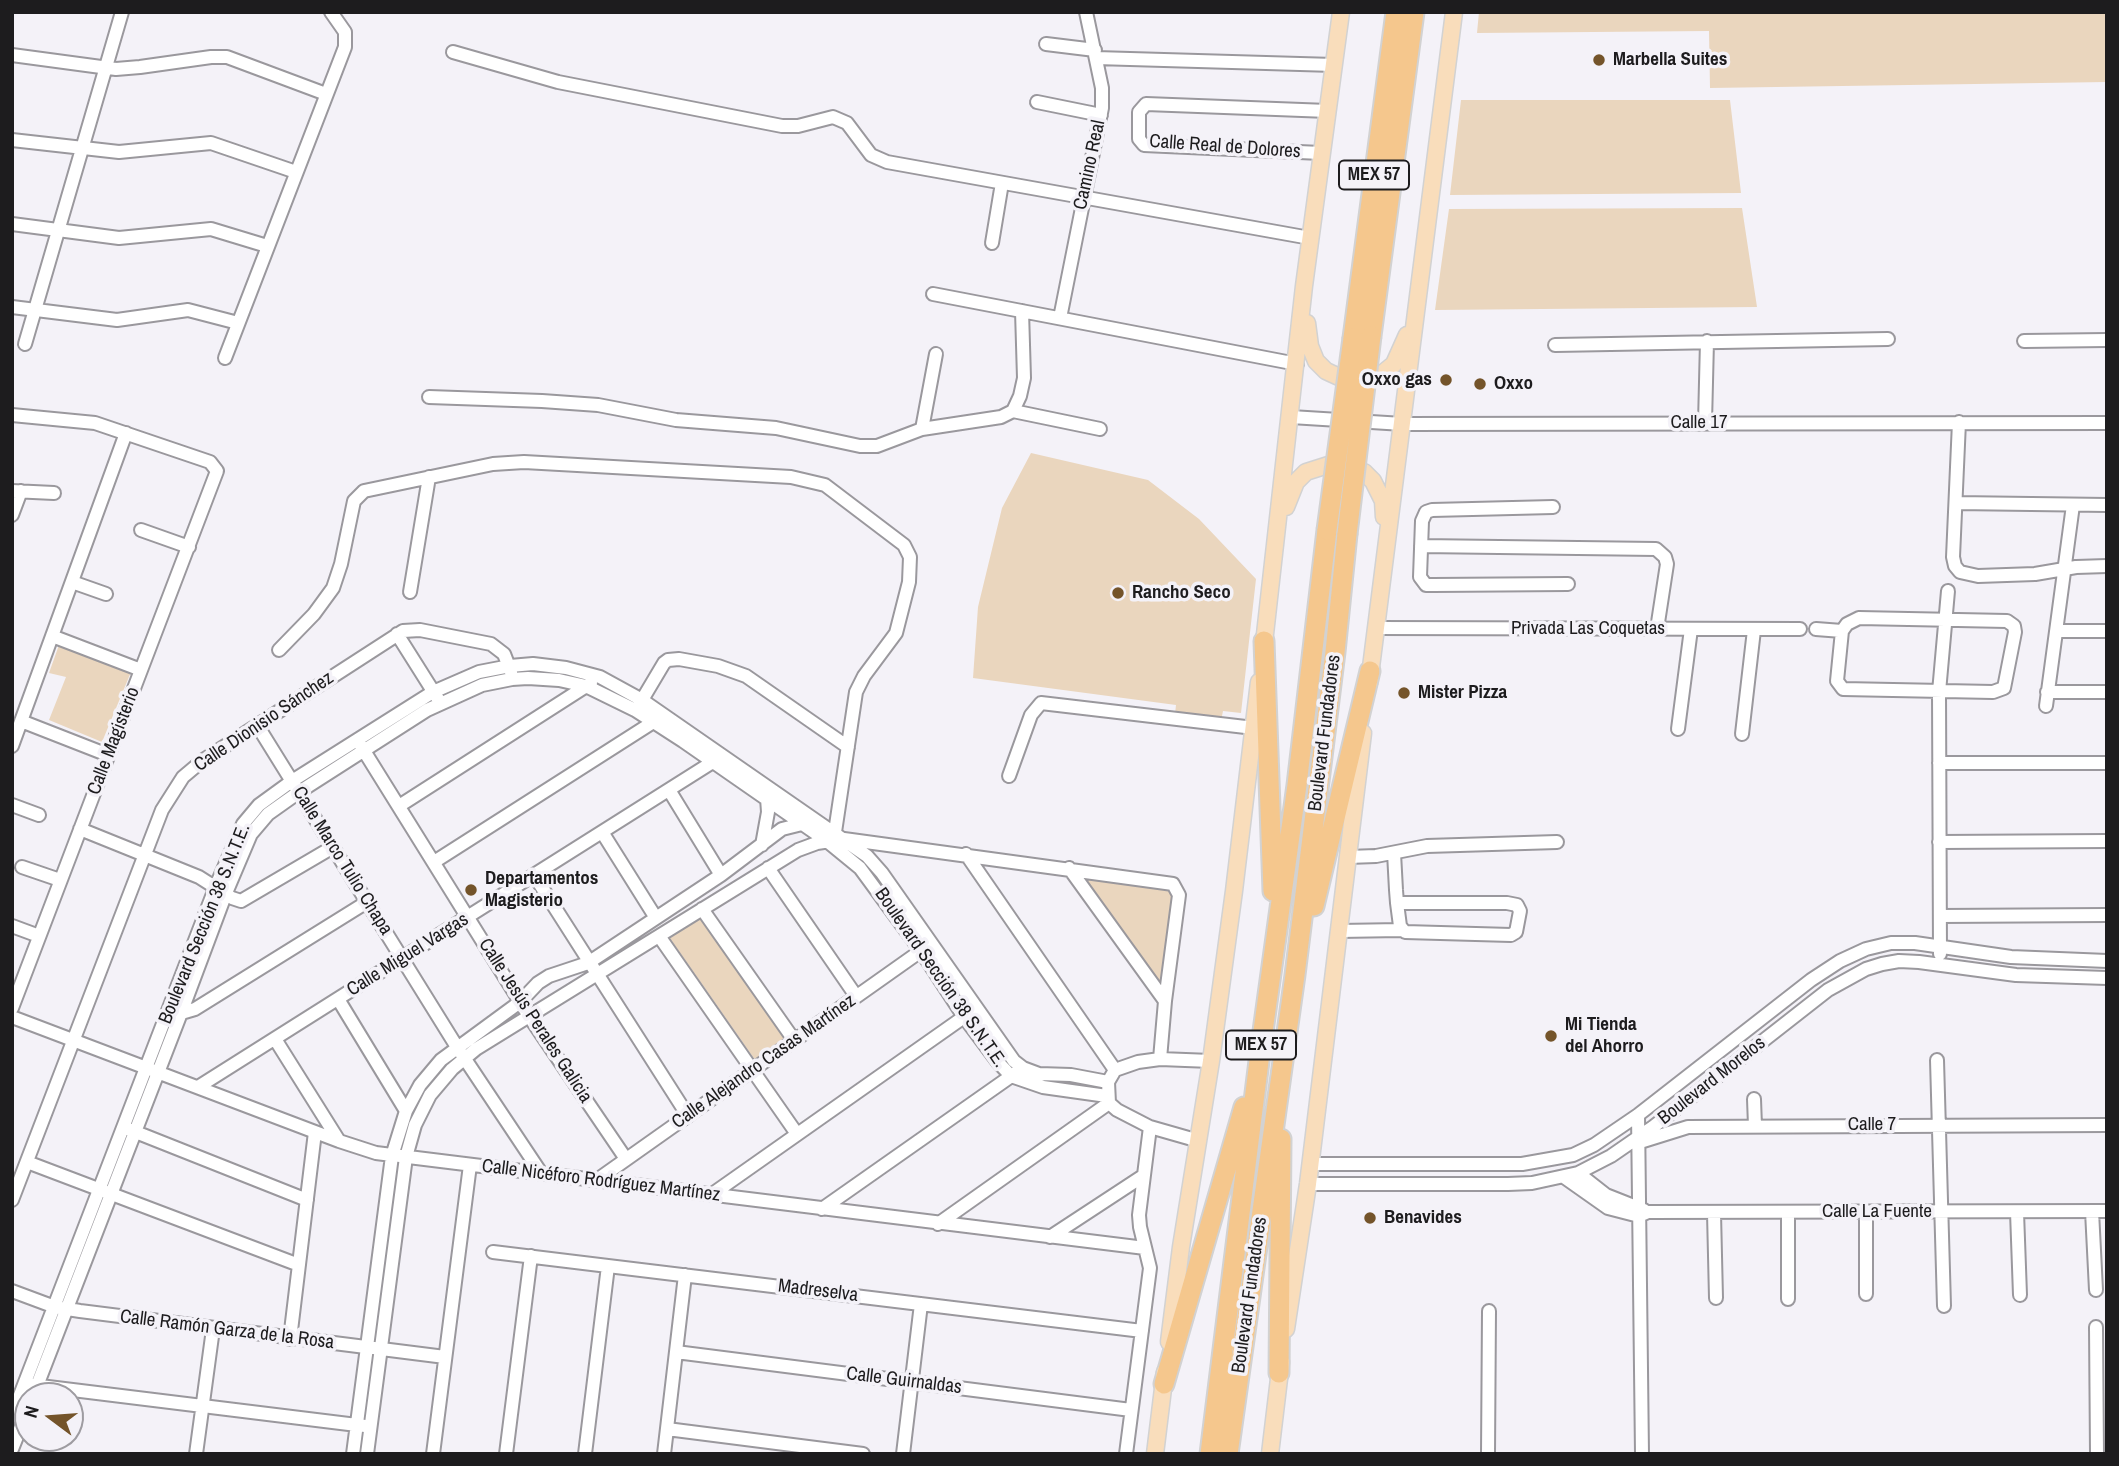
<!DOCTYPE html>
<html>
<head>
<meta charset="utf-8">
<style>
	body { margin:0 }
	#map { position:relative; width:2119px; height:1466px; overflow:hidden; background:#f4f2f8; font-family:"Archivo Narrow",sans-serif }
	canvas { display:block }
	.frame { position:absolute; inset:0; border:14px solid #1d1c1e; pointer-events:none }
	.north { position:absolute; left:14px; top:1382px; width:70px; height:70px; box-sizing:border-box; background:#f4f2f8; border:2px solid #9e9ca1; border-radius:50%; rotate:286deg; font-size:19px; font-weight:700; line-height:28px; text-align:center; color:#1d1c1e }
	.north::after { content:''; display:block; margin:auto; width:24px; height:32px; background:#74542a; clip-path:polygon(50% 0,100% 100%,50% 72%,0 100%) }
</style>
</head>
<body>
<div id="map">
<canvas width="2119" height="1466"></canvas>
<div class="frame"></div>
<div class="north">N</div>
</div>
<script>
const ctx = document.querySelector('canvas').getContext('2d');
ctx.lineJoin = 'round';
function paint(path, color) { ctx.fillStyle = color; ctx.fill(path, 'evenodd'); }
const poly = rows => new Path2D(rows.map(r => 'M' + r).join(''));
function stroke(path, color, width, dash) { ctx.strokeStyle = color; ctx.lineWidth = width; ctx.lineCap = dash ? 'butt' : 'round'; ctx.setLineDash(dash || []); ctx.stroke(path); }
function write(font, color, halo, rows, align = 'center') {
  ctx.font = font + ' "Archivo Narrow",sans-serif'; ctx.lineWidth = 7; ctx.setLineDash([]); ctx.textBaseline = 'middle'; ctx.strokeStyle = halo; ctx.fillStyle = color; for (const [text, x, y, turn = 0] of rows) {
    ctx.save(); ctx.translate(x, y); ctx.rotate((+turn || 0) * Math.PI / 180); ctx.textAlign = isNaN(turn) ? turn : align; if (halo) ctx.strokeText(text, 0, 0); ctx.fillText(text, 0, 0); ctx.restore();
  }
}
const green = poly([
	[1479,12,2107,12,2107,82,1710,88,1709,31,1477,33],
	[1461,100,1730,100,1741,193,1450,195],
	[1742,208,1757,307,1435,310,1449,209],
	[1031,453,1148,480,1199,519,1256,579,1241,713,1223,711,1221,721,1175,714,1176,705,973,678,978,607,1002,508],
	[59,645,131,672,102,742,49,720,66,677,49,673],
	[1085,878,1173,889,1160,982],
	[702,916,788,1036,755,1060,669,937]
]);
const minor = poly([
	[1046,44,1095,50],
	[453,52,558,82,782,126,798,126,833,117,847,123,871,155,887,162,1310,238],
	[12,55,116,69,140,67,211,57,227,57,326,94],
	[1096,58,1334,65],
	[1037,102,1101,115],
	[12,140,119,152,211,143,296,172],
	[1321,153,1144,145,1139,139,1139,112,1146,104,1328,111],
	[12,224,119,238,211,229,267,246],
	[992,243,1002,183],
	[933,294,1297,364],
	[12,307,117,320,188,310,238,323],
	[1060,318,1102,108,1102,88,1086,12],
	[2024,341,2107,340],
	[25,344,122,12],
	[1555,345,1888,339],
	[225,358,345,47,345,32,331,12],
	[429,397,542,401,598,405,676,420,776,428,860,446,877,446,922,429,1001,417,1013,411,1020,396,1024,378,1022,311],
	[1013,411,1100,429],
	[12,415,95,423,210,462,217,471,12,1008],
	[1291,417,1403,424,2107,423],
	[1959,422,1953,557,1955,566,1960,572,1978,576,2035,574,2076,567,2107,566],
	[1705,423,1707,341],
	[922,429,936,354],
	[12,491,54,493],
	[1956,503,2107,505],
	[1553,507,1432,510,1426,512,1422,521,1420,577,1426,585,1433,585,1568,584],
	[12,515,21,491],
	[141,530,189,547],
	[1421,546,1656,549,1665,557,1667,564,1657,629],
	[72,582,106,594],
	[410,592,429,477],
	[1859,618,2007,621,2014,626,2015,632,2004,688,1993,692,1843,689,1837,681,1842,631,1847,624,1859,618],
	[1376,628,1800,629],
	[1816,629,1842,631],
	[2056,631,2107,631],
	[397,634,438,699],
	[52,636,141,670],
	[279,650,314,614,333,588,341,564,354,501,364,491,493,464,524,462,791,477,825,485,904,545,910,557,909,582,896,633,864,676,856,692,835,832],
	[2047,692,2107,692],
	[639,705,664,663,668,660,679,659,718,666,746,676,848,747],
	[2046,706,2073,505],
	[21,721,108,755],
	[257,725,457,1047,541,1173],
	[1678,729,1691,629],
	[1742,734,1754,630],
	[12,746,126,433],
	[361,746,529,1016,626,1159],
	[1939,763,2107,763],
	[1009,776,1031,715,1041,703,1254,728],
	[669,790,721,875],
	[12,805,39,815],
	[399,806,591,683],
	[80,829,199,877,232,898,241,901,333,847],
	[602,832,656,918],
	[1939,842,2107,841],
	[762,845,768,812,767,798],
	[1394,853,1396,890,1397,903,1400,926,1405,932,1511,935,1516,932,1520,911,1517,905,1507,903,1397,903],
	[966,854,1115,1070],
	[1348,857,1376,856,1427,846,1557,842],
	[434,862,658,719],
	[22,867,60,880],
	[768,868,856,996],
	[1069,868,1165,1001],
	[534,875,688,1116],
	[702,909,794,1040],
	[1940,916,2107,915],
	[12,926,39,936],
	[1339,931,1401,930],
	[659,936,797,1134],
	[1940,954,1939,692,1948,591],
	[338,999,406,1111],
	[178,1014,195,1009,367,902],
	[12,1017,339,1141,376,1153,1145,1248],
	[275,1039,339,1141],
	[1937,1060,1944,1306],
	[198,1087,719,758],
	[1754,1099,1755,1126],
	[1638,1115,1642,1454],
	[128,1129,307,1200],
	[1199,1141,1150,1127,1117,1110,1109,1103,1108,1082,1115,1070,1138,1062,1160,1059,1211,1061],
	[1640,1142,1688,1127,2107,1125],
	[27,1162,299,1265],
	[1310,1164,1522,1164,1573,1155,1594,1145,1638,1115,1811,980,1840,961,1866,949,1891,943,1915,943,2011,957,2107,961],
	[1578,1173,1606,1195,1644,1210],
	[1564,1177,1608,1208,1639,1216,1648,1212,2107,1211],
	[597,1180,925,948],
	[1308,1184,1508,1184,1532,1183,1578,1173,1611,1156,1653,1127,1828,990,1866,969,1882,964,1899,961,1919,962,2016,975,2107,978],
	[711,1195,971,1012],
	[12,1200,162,810,183,777,202,761,403,631,420,630,491,644,504,654,511,672],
	[822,1209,1017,1072],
	[2092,1211,2096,1290],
	[2017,1212,2020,1295],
	[1714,1213,1716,1298],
	[1866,1213,1866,1294],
	[938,1224,1109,1103],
	[1050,1237,1143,1176],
	[493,1252,1142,1331],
	[12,1291,55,1307,80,1311,445,1357],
	[1788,1299,1788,1213],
	[2096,1327,2097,1454],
	[290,1339,315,1132],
	[676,1352,1131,1410],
	[32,1385,365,1426],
	[33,1396,181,1013,226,893,251,834,268,814,299,792,427,710,482,685,512,679,528,678,559,680,586,686,635,710,683,741,827,841,860,868,921,951,964,1017,997,1061,1011,1076,1043,1087,1107,1096],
	[12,1416,216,886,243,824,259,805,292,781,433,692,479,672,510,666,533,664,566,668,600,677,642,700,867,856,882,873,1014,1061,1023,1068,1039,1074,1071,1075,1108,1082],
	[667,1429,863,1454],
	[12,1449,28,1409],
	[196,1454,213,1329],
	[353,1454,392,1156,406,1111,420,1085,441,1060,520,1002,538,983,549,976,588,963,721,875,782,829,806,823],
	[367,1454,406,1157,415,1125,430,1095,452,1069,476,1049,798,850,817,843,844,839,1173,884,1179,895,1165,1001,1160,1059],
	[433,1454,470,1165],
	[506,1454,531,1256],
	[585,1454,608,1266],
	[664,1454,685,1275],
	[903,1454,921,1304],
	[1126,1454,1150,1268,1140,1227,1139,1215,1150,1127],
	[1488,1454,1489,1311]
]);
const major = poly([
	[1307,323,1310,346,1316,361,1326,371,1339,377,1354,380,1371,379,1383,373,1394,364,1407,335],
	[1286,507,1296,482,1306,472,1328,465,1347,467,1364,472,1373,481,1383,501,1384,517],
	[1263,652,1304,286,1341,12],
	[1369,683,1454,12],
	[1286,1329,1308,1184,1363,733],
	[1169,1342,1181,1247,1211,1061,1234,891,1259,682],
	[1155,1454,1165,1372],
	[1270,1454,1281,1362]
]);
const highway = poly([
	[1371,336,1414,12],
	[1353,338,1396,12],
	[1264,641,1273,891],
	[1314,906,1370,671],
	[1279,1373,1281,1139],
	[1164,1384,1244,1107],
	[1210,1454,1260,1053,1297,785,1327,530],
	[1228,1454,1295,975,1335,652,1347,534]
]);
const highwayBridge = poly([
	[1327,530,1353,338],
	[1347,534,1371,336]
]);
const markers = [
	[1599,60,7,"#74542a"],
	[1446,380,7,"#74542a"],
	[1480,384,7,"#74542a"],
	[1118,593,7,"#74542a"],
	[1404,693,7,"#74542a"],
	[471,890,7,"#74542a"],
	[1551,1036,7,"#74542a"],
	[1370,1218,7,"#74542a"]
];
const shields = [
	[1374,175,70],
	[1261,1045,70]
];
const shieldNames = [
	["MEX 57",1374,175],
	["MEX 57",1261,1045]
];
const poiNames = [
	["Marbella Suites",1613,60],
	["Oxxo gas",1432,380,"right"],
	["Oxxo",1494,384],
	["Rancho Seco",1132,593],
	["Mister Pizza",1418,693],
	["Departamentos",485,879],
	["Magisterio",485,901],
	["Mi Tienda",1565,1025],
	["del Ahorro",1565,1047],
	["Benavides",1384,1218]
];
const streetNames = [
	["Calle Real de Dolores",1225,147,4],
	["Camino Real",1090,165,-78],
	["Calle 17",1699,423],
	["Privada Las Coquetas",1588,629],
	["Calle Dionisio Sánchez",264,722,-34],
	["Boulevard Fundadores",1325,733,-83],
	["Calle Magisterio",114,741,-69],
	["Calle Marco Tulio Chapa",342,861,58],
	["Boulevard Sección 38 S.N.T.E.",205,924,-68],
	["Calle Miguel Vargas",408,955,-32],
	["Boulevard Sección 38 S.N.T.E.",940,978,55],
	["Calle Jesús Perales Galicia",535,1021,57],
	["Calle Alejandro Casas Martínez",764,1062,-35],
	["Boulevard Morelos",1712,1081,-38],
	["Calle 7",1872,1125],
	["Calle Nicéforo Rodríguez Martínez",601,1181,7],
	["Calle La Fuente",1877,1212],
	["Madreselva",818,1291,7],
	["Boulevard Fundadores",1250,1295,-82],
	["Calle Ramón Garza de la Rosa",227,1330,7],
	["Calle Guirnaldas",904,1381,7]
];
paint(green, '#ead6be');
stroke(minor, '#9a989d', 16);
stroke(major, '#d2d2d2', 19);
stroke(highway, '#d2d2d2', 23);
stroke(minor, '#fff', 12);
stroke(major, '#f9ddbb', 16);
stroke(highway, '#f5c78d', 19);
stroke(highwayBridge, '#d2d2d2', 23, []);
stroke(highwayBridge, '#f5c78d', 19);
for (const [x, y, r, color] of markers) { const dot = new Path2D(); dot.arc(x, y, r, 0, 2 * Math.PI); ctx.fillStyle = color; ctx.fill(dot); stroke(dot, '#f4f2f8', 2.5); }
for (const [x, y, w] of shields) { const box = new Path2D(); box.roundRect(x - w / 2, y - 14.5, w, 29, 5); ctx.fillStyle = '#f4f2f8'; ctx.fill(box); stroke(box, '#1d1c1e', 2); }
write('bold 18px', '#1d1c1e', null, shieldNames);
write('bold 19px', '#1d1c1e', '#f4f2f8', poiNames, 'left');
write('19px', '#1d1c1e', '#f4f2f8', streetNames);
</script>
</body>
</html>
